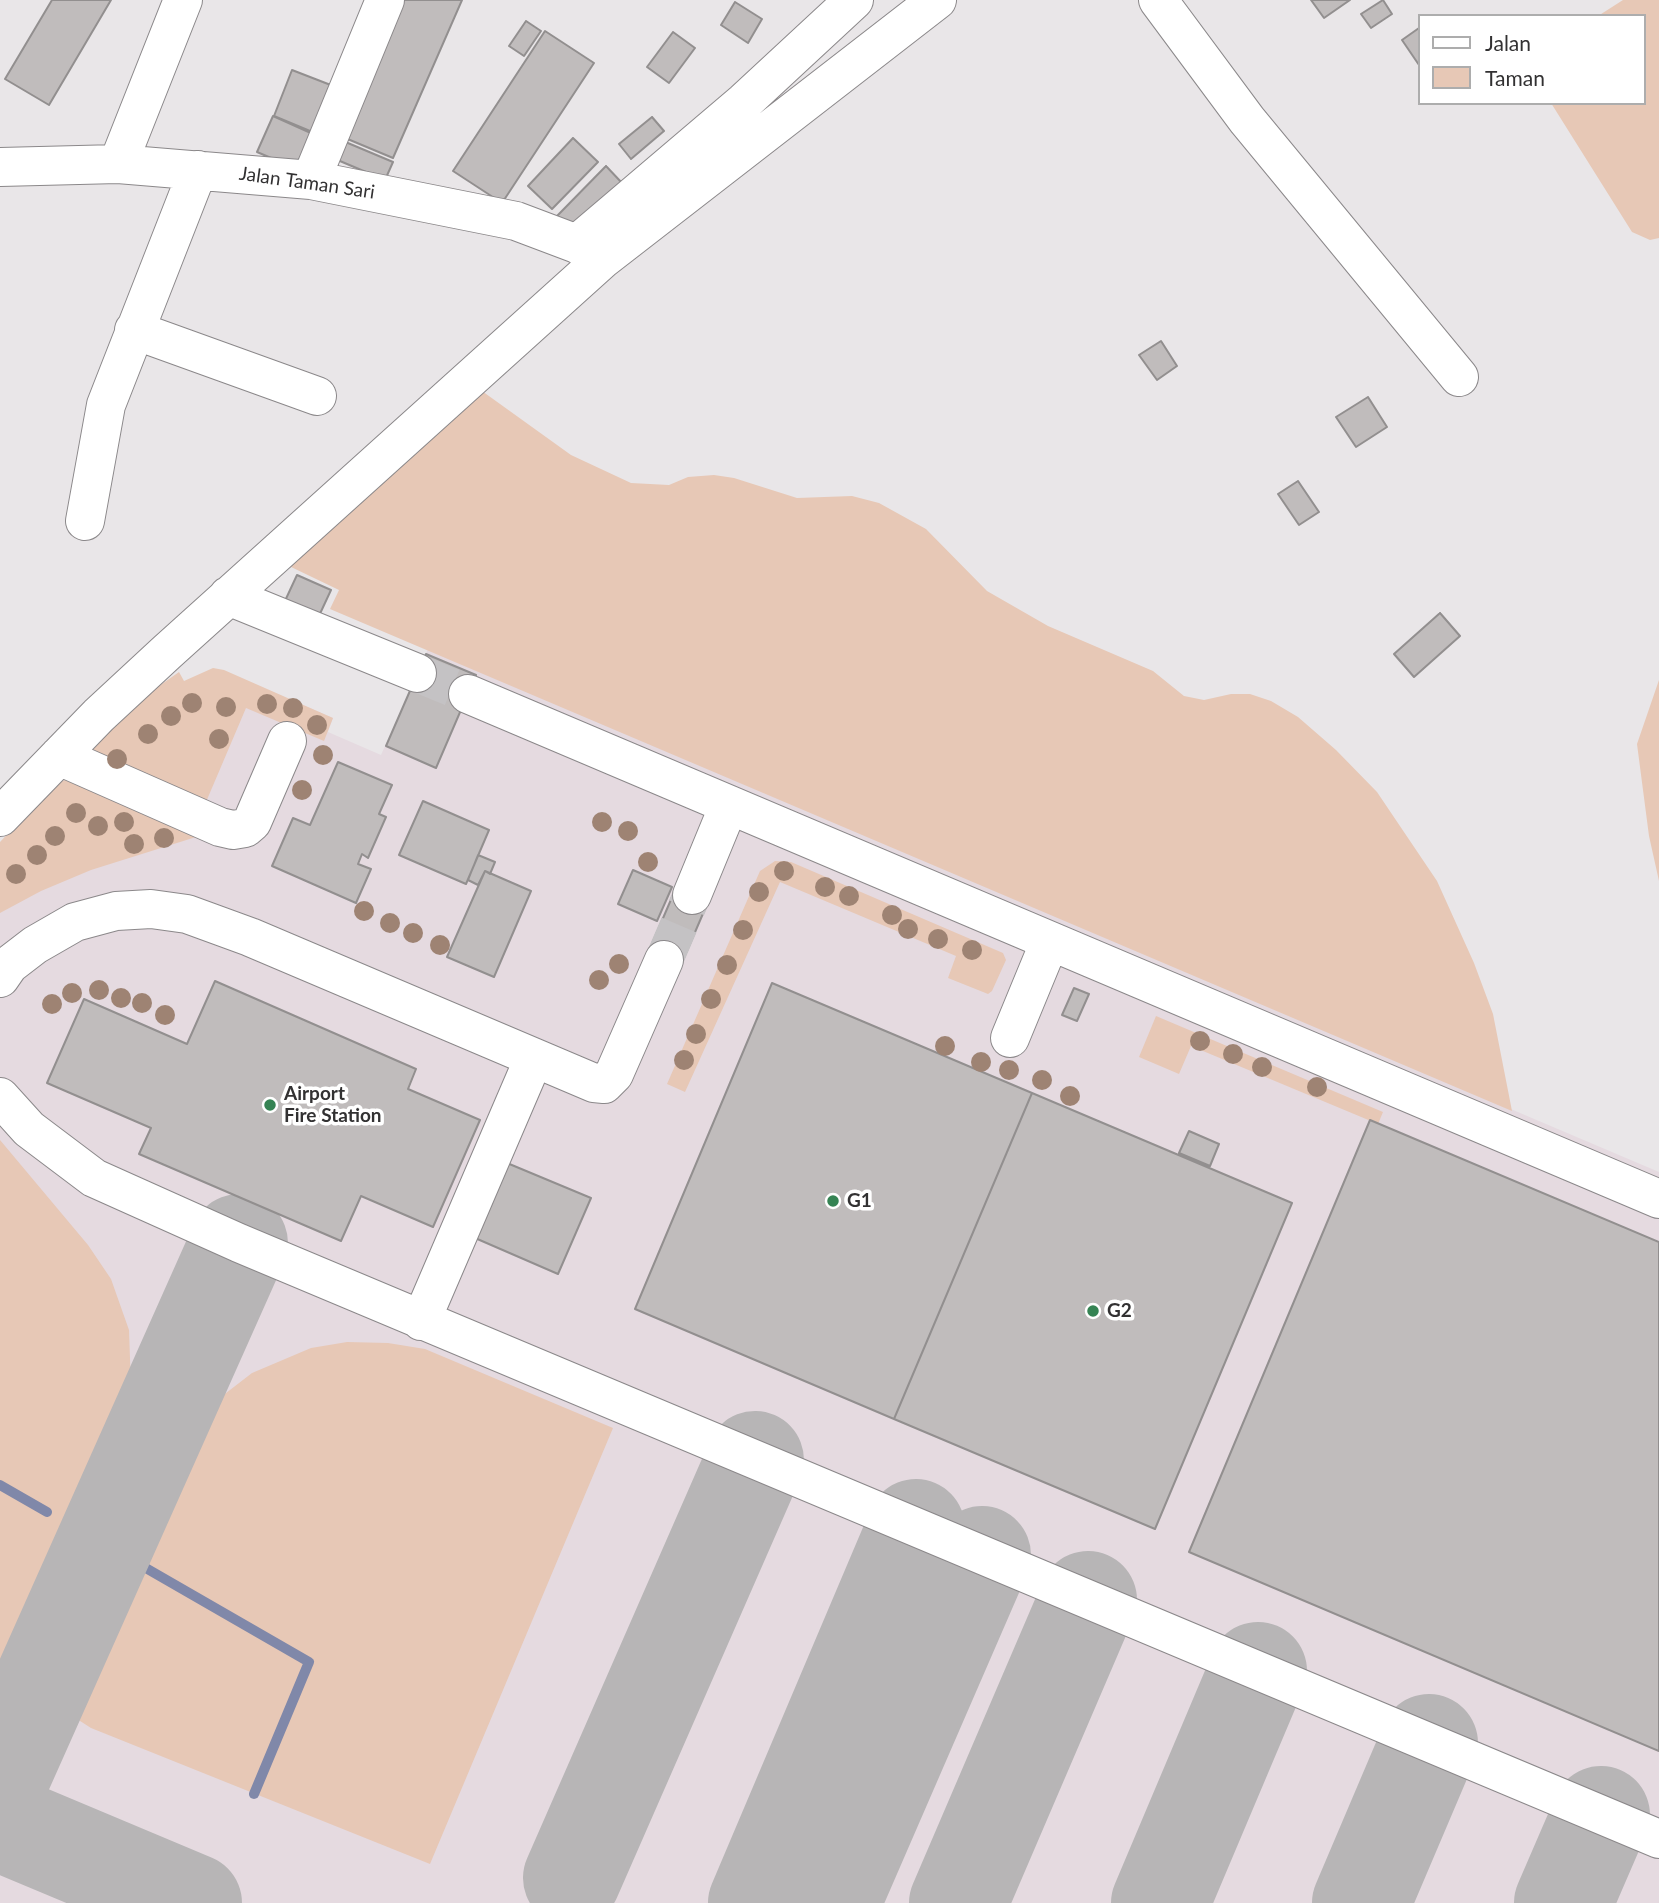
<!DOCTYPE html>
<html>
<head>
<meta charset="utf-8">
<style>
	body { margin:0 }
	#map { position:relative; width:1659px; height:1903px; overflow:hidden; background:#e9e6e8; font-family:Lato,sans-serif }
	canvas { display:block }
	.legend { position:absolute; left:1418px; top:14px; width:228px; height:91px; box-sizing:border-box; background:#fff; border:2px solid #adadad; margin:0; padding:9px 12px; list-style:none; font-size:21px; color:#323132 }
	.legend li { display:flex; align-items:center; gap:14px; height:35px }
	.legend b { width:35px; border:2px solid #adadad }
</style>
</head>
<body>
<div id="map">
<canvas width="1659" height="1903"></canvas>
<ul class="legend">
<li><b style="height:9px;background:#fff"></b>Jalan</li>
<li><b style="height:19px;background:#e7c8b6"></b>Taman</li>
</ul>
</div>
<script>
const ctx = document.querySelector('canvas').getContext('2d');
ctx.lineJoin = 'round';
function paint(path, color) { ctx.fillStyle = color; ctx.fill(path, 'evenodd'); }
const poly = rows => new Path2D(rows.map(r => 'M' + r).join(''));
function stroke(path, color, width, dash) { ctx.strokeStyle = color; ctx.lineWidth = width; ctx.lineCap = dash ? 'butt' : 'round'; ctx.setLineDash(dash || []); ctx.stroke(path); }
function write(font, color, halo, rows, align = 'center') {
  ctx.font = font + ' Lato,sans-serif'; ctx.lineWidth = 7; ctx.setLineDash([]); ctx.textBaseline = 'middle'; ctx.strokeStyle = halo; ctx.fillStyle = color; for (const [text, x, y, turn = 0] of rows) {
    ctx.save(); ctx.translate(x, y); ctx.rotate((+turn || 0) * Math.PI / 180); ctx.textAlign = isNaN(turn) ? turn : align; if (halo) ctx.strokeText(text, 0, 0); ctx.fillText(text, 0, 0); ctx.restore();
  }
}
const built = poly([
	[428,649,1659,1172,1659,1903,0,1903,0,860,91,769,228,673,333,718,328,732,381,755]
]);
const green = poly([
	[1623,0,1659,0,1659,238,1650,240,1632,232,1551,103,1643,103,1643,16,1598,16],
	[475,386,571,455,631,483,669,485,688,477,714,475,734,478,797,498,852,496,879,503,926,529,987,591,1048,626,1153,671,1184,696,1204,700,1231,694,1250,694,1271,701,1298,717,1336,750,1377,792,1437,881,1474,963,1493,1014,1512,1111,330,609,339,590,289,566],
	[213,668,224,670,333,718,324,741,246,708,206,802,93,752,95,745,149,693,179,672,184,681],
	[1659,680,1659,881,1649,836,1637,744],
	[65,780,196,837,91,870,41,891,0,913,0,842,55,784],
	[775,861,791,862,1003,953,1006,960,992,991,988,994,948,978,956,956,780,882,685,1092,667,1084,760,871],
	[1156,1016,1383,1112,1378,1124,1191,1046,1179,1074,1139,1057],
	[0,1140,88,1245,111,1279,129,1330,131,1387,116,1442,17,1662,0,1678],
	[347,1342,388,1343,425,1349,613,1428,430,1864,91,1728,77,1719,70,1707,68,1692,72,1676,175,1445,195,1417,252,1373,311,1348]
]);
const stream = poly([
	[0,1485,47,1512],
	[144,1567,309,1662,254,1794]
]);
const taxiway = poly([
	[0,1779,239,1243],
	[0,1822,193,1903],
	[572,1878,755,1460],
	[757,1903,916,1528],
	[831,1903,982,1555],
	[958,1903,1088,1600],
	[1160,1903,1258,1671],
	[1361,1903,1429,1743],
	[1563,1903,1601,1815]
]);
const building = poly([
	[52,0,111,0,49,105,5,79,52,0],
	[397,0,462,0,393,158,338,135,397,0],
	[1311,0,1350,0,1324,18,1311,0],
	[1383,0,1392,14,1371,28,1361,14,1383,0],
	[735,2,762,19,748,43,721,25,735,2],
	[526,21,541,31,524,56,509,46,526,21],
	[1419,28,1419,65,1402,40,1419,28],
	[545,31,594,63,502,203,453,171,545,31],
	[673,32,695,48,669,83,647,67,673,32],
	[292,70,341,89,322,136,274,116,292,70],
	[273,116,313,134,297,169,257,152,273,116],
	[652,117,664,131,631,159,619,144,652,117],
	[336,138,393,162,385,180,328,156,336,138],
	[573,138,598,162,552,209,528,186,573,138],
	[606,166,622,183,573,232,557,216,606,166],
	[1161,341,1177,366,1157,380,1139,355,1161,341],
	[1368,397,1387,427,1356,447,1336,417,1368,397],
	[1298,481,1319,512,1299,525,1278,494,1298,481],
	[297,575,331,590,318,618,284,603,297,575],
	[1440,613,1460,636,1414,677,1394,654,1440,613],
	[426,654,476,675,436,768,386,746,426,654],
	[338,762,392,785,379,814,386,817,368,858,362,854,358,864,371,869,356,903,272,866,293,818,310,825,338,762],
	[423,801,489,830,466,884,399,855,423,801],
	[478,855,495,862,490,874,485,871,478,885,468,880,478,855],
	[633,870,672,887,657,921,618,904,633,870],
	[485,871,531,891,494,977,447,957,485,871],
	[676,888,708,902,680,967,648,953,676,888],
	[215,981,416,1069,408,1089,480,1120,433,1227,361,1196,341,1241,139,1154,151,1128,47,1083,84,999,187,1044,215,981],
	[772,983,1032,1093,894,1419,635,1309,772,983],
	[1074,988,1089,994,1077,1021,1062,1015,1074,988],
	[1032,1093,1292,1203,1155,1529,894,1419,1032,1093],
	[1370,1120,1659,1242,1659,1751,1189,1552,1370,1120],
	[1189,1131,1219,1144,1210,1166,1179,1153,1189,1131],
	[507,1163,591,1198,558,1274,475,1238,507,1163]
]);
const minorTunnel = poly([
	[417,673,468,694],
	[664,960,692,895]
]);
const minor = poly([
	[1158,0,1247,120,1459,377],
	[118,164,183,0],
	[0,167,118,164,311,180,516,221,577,244,603,259],
	[311,180,385,0],
	[577,244,744,102,854,0],
	[134,330,317,396],
	[85,521,106,405,198,170],
	[228,596,417,673],
	[468,694,1659,1199],
	[59,756,220,827,233,830,245,828,252,822,287,741],
	[0,817,99,715,167,652,603,259,937,0],
	[692,895,729,805],
	[0,978,9,965,35,945,75,922,116,911,151,909,187,914,250,937,594,1083,604,1084,614,1074,664,960],
	[1010,1038,1050,941],
	[0,1097,29,1129,94,1178,239,1243,1659,1839],
	[421,1321,534,1058]
]);
const trees = [
	[192,703],
	[267,704],
	[226,707],
	[293,708],
	[171,716],
	[317,725],
	[148,734],
	[219,739],
	[323,755],
	[117,759],
	[302,790],
	[76,813],
	[124,822],
	[602,822],
	[98,826],
	[628,831],
	[55,836],
	[164,838],
	[134,844],
	[37,855],
	[648,862],
	[784,871],
	[16,874],
	[825,887],
	[759,892],
	[849,896],
	[364,911],
	[892,915],
	[390,923],
	[908,929],
	[743,930],
	[413,933],
	[938,939],
	[440,945],
	[972,950],
	[619,964],
	[727,965],
	[599,980],
	[99,990],
	[72,993],
	[121,998],
	[711,999],
	[142,1003],
	[52,1004],
	[165,1015],
	[696,1034],
	[1200,1041],
	[945,1046],
	[1233,1054],
	[684,1060],
	[981,1062],
	[1262,1067],
	[1009,1070],
	[1042,1080],
	[1317,1087],
	[1070,1096]
];
const markers = [
	[270,1105,7,"#358353"],
	[833,1201,7,"#358353"],
	[1093,1311,7,"#358353"]
];
const streetNames = [
	["Jalan Taman Sari",307,183,8]
];
const poiNames = [
	["Airport",284,1094],
	["Fire Station",284,1116],
	["G1",847,1201],
	["G2",1107,1311]
];
paint(built, '#e5dae0');
paint(green, '#e7c8b6');
stroke(stream, '#8088a9', 10);
stroke(taxiway, '#b7b5b6', 98);
paint(building, '#c0bcbc');
stroke(building, '#928f8f', 2);
stroke(minorTunnel, '#c4c2c4', 38, [38, 19]);
stroke(minor, '#8b888a', 40);
stroke(minor, '#fff', 38);
ctx.fillStyle = '#9e8373';
for (const [x, y] of trees) { ctx.beginPath(); ctx.arc(x, y, 10, 0, 2 * Math.PI); ctx.fill(); }
for (const [x, y, r, color] of markers) { const dot = new Path2D(); dot.arc(x, y, r, 0, 2 * Math.PI); ctx.fillStyle = color; ctx.fill(dot); stroke(dot, '#fff', 2.5); }
write('19px', '#323132', '#fff', streetNames);
write('bold 19px', '#323132', '#fff', poiNames, 'left');
</script>
</body>
</html>
